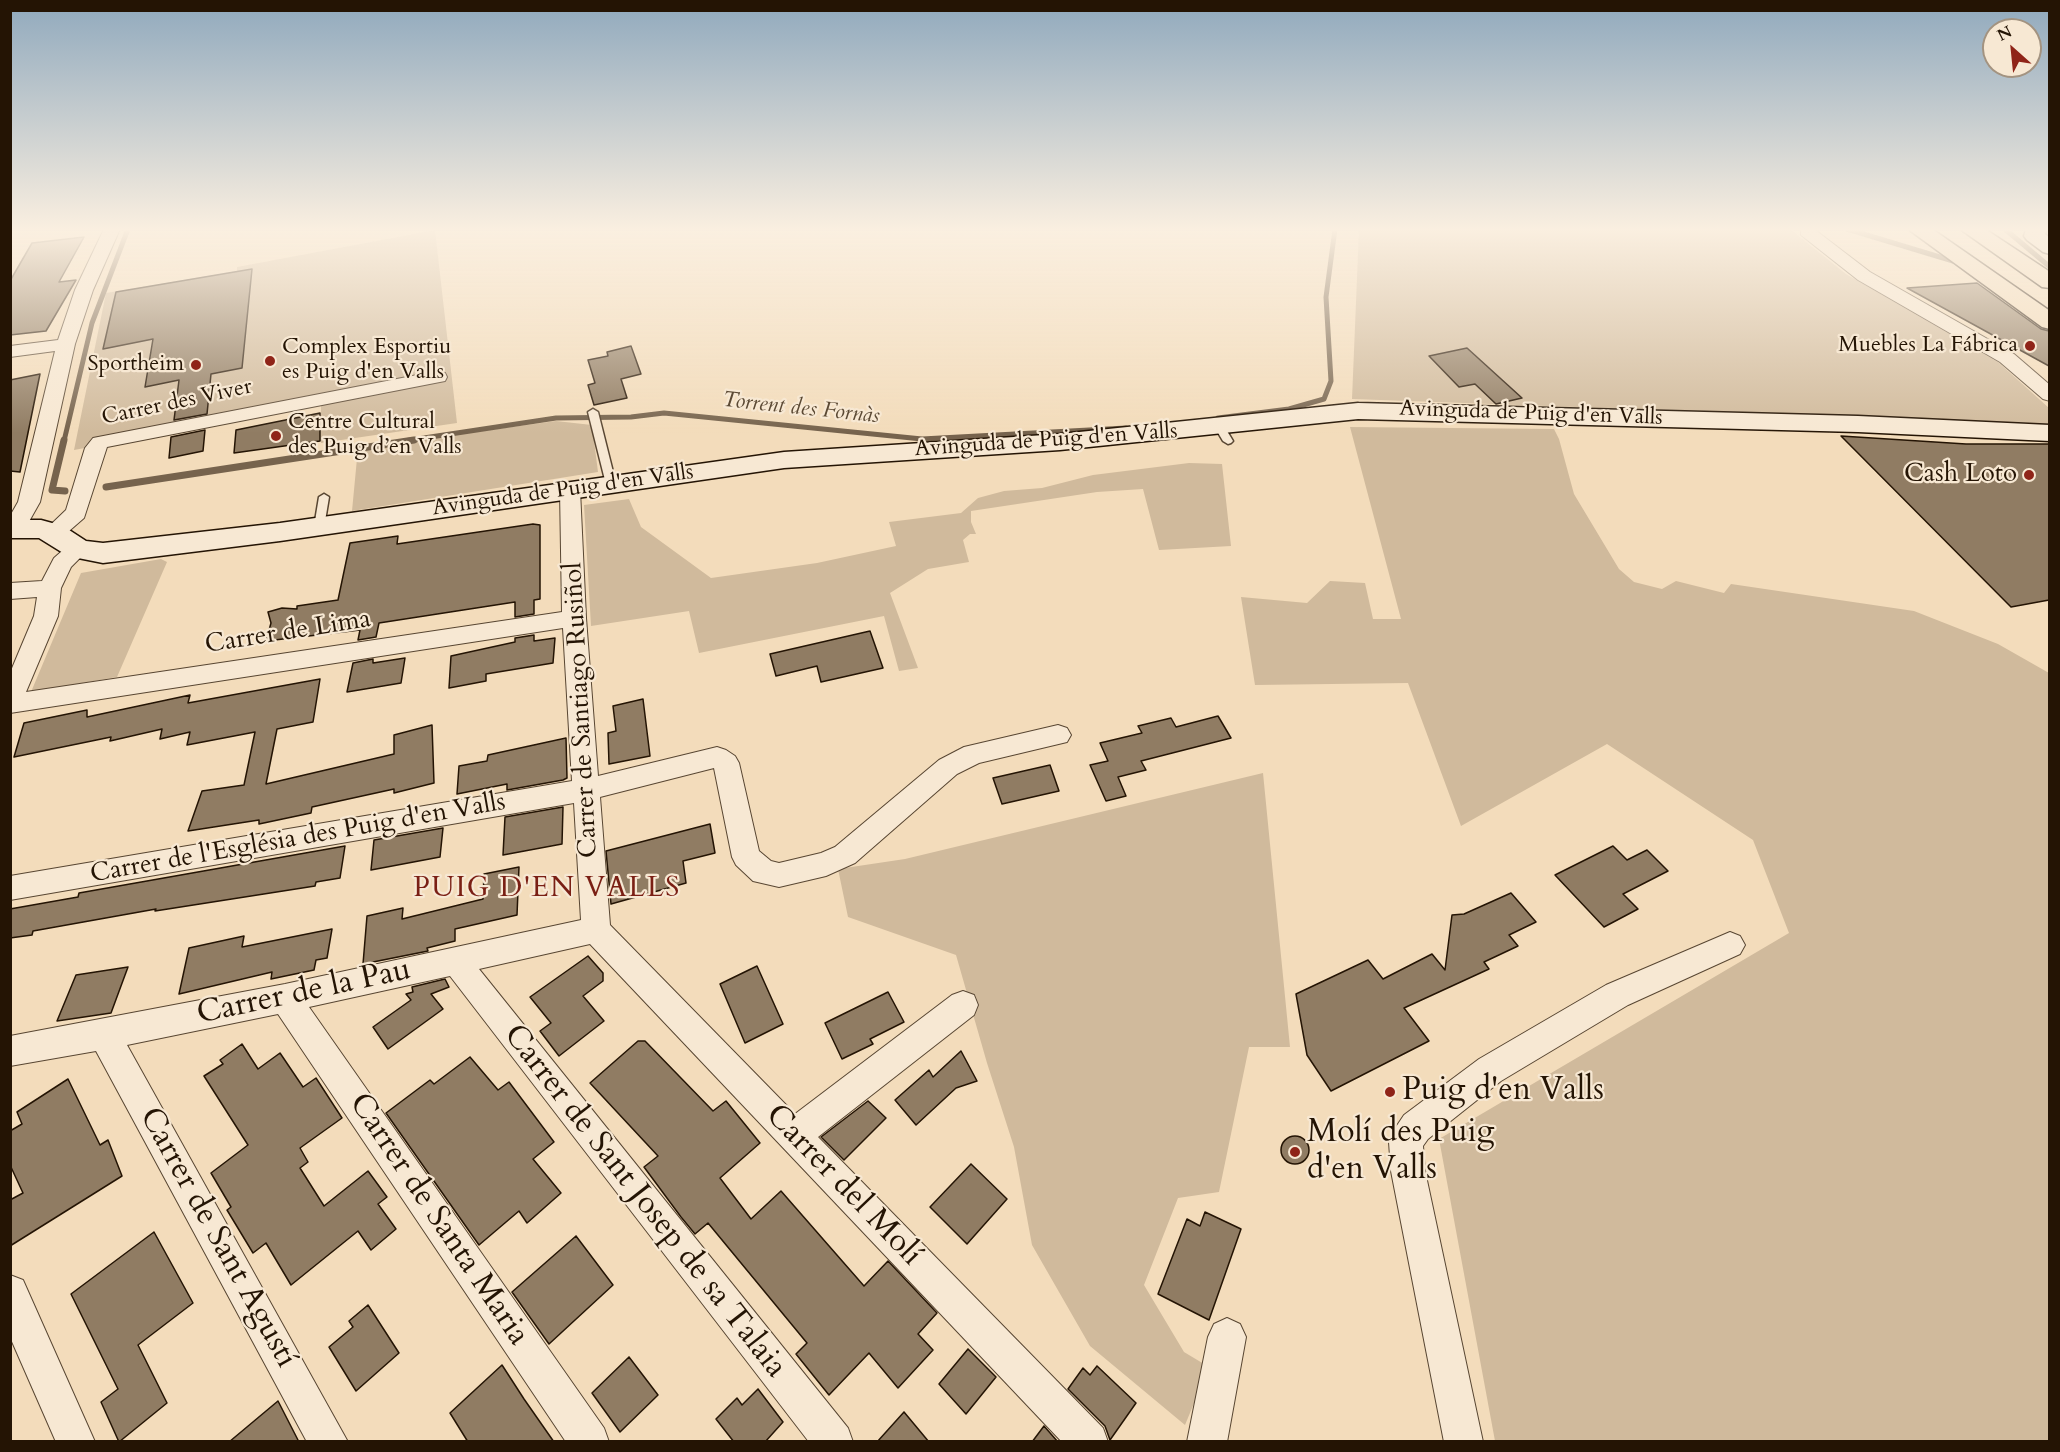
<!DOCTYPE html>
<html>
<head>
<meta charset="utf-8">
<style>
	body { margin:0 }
	#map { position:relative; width:2060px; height:1452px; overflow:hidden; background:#f3dcbb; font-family:Cardo,serif }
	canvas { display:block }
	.frame { position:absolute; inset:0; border:12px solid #241404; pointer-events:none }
	.north { position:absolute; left:1982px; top:18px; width:60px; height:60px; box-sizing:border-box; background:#f7e8d3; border:2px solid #a39380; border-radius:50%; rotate:333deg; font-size:16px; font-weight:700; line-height:24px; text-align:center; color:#241404 }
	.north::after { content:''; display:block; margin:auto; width:21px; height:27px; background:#8f2418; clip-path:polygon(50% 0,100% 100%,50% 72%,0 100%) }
</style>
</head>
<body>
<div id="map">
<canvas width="2060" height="1452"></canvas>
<div class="frame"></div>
<div class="north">N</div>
</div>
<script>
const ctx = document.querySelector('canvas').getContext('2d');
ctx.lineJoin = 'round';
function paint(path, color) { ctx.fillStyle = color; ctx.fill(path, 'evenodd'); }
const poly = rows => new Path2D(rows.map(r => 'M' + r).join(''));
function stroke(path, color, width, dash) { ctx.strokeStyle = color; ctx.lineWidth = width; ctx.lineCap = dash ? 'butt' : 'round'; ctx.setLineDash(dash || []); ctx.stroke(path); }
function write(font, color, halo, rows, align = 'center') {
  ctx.font = font + ' Cardo,serif'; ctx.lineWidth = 4.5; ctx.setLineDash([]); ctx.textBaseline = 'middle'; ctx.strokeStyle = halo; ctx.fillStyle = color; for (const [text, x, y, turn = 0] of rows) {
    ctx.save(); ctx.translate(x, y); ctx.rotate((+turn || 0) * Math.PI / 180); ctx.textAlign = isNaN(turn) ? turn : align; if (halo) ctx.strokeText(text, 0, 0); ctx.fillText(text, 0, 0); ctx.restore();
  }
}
const green = poly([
	[1359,229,1790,229,1846,274,1998,362,2049,408,2050,424,1352,399],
	[435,230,457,423,321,443,321,404,74,450,106,293,237,271,237,267],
	[556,421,592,425,598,472,352,511,358,448],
	[1350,427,1554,429,1559,439,1574,494,1619,569,1634,582,1662,589,1676,581,1724,593,1731,584,1914,611,1998,644,2049,673,2049,1441,1495,1441,1439,1139,1789,933,1753,840,1607,744,1461,826,1408,683,1255,685,1241,597,1307,603,1330,581,1365,583,1373,619,1401,619],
	[1189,463,1222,464,1231,546,1159,550,1143,489,1097,492,971,511,971,522,976,534,970,534,963,540,969,562,928,569,890,593,918,668,899,671,884,616,699,653,689,611,591,626,584,505,629,499,641,527,711,578,817,563,896,546,889,522,961,513,978,498,1004,491,1042,488,1093,475],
	[161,559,167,562,117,677,31,692,81,573],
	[1263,773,1290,1047,1249,1047,1219,1192,1178,1198,1144,1285,1184,1352,1209,1367,1185,1425,1090,1346,1032,1245,1014,1147,987,1063,956,955,848,917,838,869,905,859]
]);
const streamFar1 = poly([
	[1847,229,1953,261],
	[2006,230,2050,267],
	[1218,418,1289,409,1324,399,1331,381,1326,297,1335,229],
	[64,441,92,323,128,229],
	[404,441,556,418,631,417,664,413,922,439,1126,428]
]);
const stream = poly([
	[64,440,52,490,65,491],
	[106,487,414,440]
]);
const building = poly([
	[84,237,59,282,76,280,46,331,10,335,10,281,32,243,84,237],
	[252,269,242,368,211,374,207,414,174,420,179,380,145,387,153,339,103,349,116,292,252,269],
	[1977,283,2041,329,2049,331,2049,366,1907,288,1977,283],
	[631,346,641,374,621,379,627,398,594,405,588,385,595,383,588,360,608,356,607,352,631,346],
	[1467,348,1522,398,1496,404,1475,384,1459,387,1429,356,1467,348],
	[40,374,20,472,10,471,10,380,40,374],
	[320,413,320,441,234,453,236,430,320,413],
	[205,430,203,451,169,458,171,437,205,430],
	[1841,436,1966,444,2049,444,2049,600,2011,607,1841,436],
	[533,524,540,525,540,599,534,600,534,614,515,617,515,602,379,623,376,637,358,640,360,630,266,641,271,623,268,612,282,608,297,609,297,606,338,600,350,543,398,536,397,544,533,524],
	[870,631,883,668,821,682,817,666,776,676,770,654,870,631],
	[534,635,534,641,555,638,553,663,486,674,486,681,449,688,451,656,515,642,515,638,534,635],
	[405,658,401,683,347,692,353,663,373,659,373,663,405,658],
	[320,679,313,722,277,729,266,784,394,754,394,735,432,725,434,783,394,793,394,789,312,807,311,813,259,824,259,820,188,831,202,791,244,785,255,732,187,745,190,732,160,739,162,729,110,741,111,737,14,757,24,723,87,710,87,717,190,695,188,703,320,679],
	[643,699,650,756,609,764,608,733,616,731,613,706,643,699],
	[1218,716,1231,738,1141,761,1146,770,1118,777,1126,796,1106,801,1090,765,1108,761,1100,743,1142,733,1138,726,1171,718,1176,727,1218,716],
	[566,738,567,778,563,780,507,790,507,784,457,794,459,766,487,761,488,755,566,738],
	[1050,765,1059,791,1002,804,993,778,1050,765],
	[563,807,562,844,503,855,505,817,563,807],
	[710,824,715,853,683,861,686,883,611,904,606,851,710,824],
	[443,828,440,857,371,870,374,840,443,828],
	[345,846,340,878,316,882,315,886,155,911,156,909,33,931,32,935,10,938,10,909,78,897,79,893,345,846],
	[1613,846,1627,860,1647,850,1668,871,1623,894,1638,909,1604,927,1555,875,1613,846],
	[519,867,517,915,455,929,455,941,427,948,428,951,363,964,367,916,403,908,402,919,483,899,484,874,519,867],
	[1511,893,1536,922,1509,935,1518,946,1484,962,1489,969,1404,1008,1429,1041,1331,1091,1307,1055,1296,994,1368,960,1383,979,1432,954,1445,970,1452,915,1464,914,1511,893],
	[332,929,327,958,316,960,314,970,271,979,272,972,179,994,189,948,244,936,242,947,332,929],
	[588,956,603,973,603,981,583,996,604,1021,559,1056,540,1031,551,1023,530,997,588,956],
	[757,966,783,1024,745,1043,720,984,757,966],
	[128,967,111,1013,57,1021,76,975,128,967],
	[445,979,449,987,431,994,443,1009,388,1049,373,1027,411,1000,406,994,413,992,412,987,445,979],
	[888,992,904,1022,870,1039,873,1044,842,1059,825,1023,888,992],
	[638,1041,645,1041,713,1111,726,1101,760,1143,720,1178,751,1219,781,1191,864,1286,888,1261,937,1313,918,1334,933,1350,898,1388,869,1353,829,1395,796,1354,807,1343,708,1223,695,1234,681,1217,644,1167,658,1156,590,1083,638,1041],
	[242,1044,258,1069,280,1053,303,1087,316,1078,342,1118,300,1148,308,1162,300,1168,324,1206,368,1171,387,1197,378,1204,396,1229,371,1250,358,1231,291,1285,266,1243,253,1253,227,1210,231,1207,211,1173,248,1145,204,1076,223,1064,220,1060,242,1044],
	[961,1051,977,1081,956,1088,916,1125,895,1100,929,1070,933,1077,961,1051],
	[470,1057,498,1090,509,1082,554,1142,533,1159,561,1193,527,1223,519,1211,479,1245,386,1113,430,1080,434,1084,470,1057],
	[68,1079,100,1145,108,1140,122,1176,10,1246,10,1200,23,1193,10,1165,10,1131,22,1124,17,1112,68,1079],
	[868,1101,886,1118,844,1160,821,1137,868,1101],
	'1281 1150a14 14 0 1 1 28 0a14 14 0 1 1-28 0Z',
	[971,1164,1007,1199,967,1244,930,1207,971,1164],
	[1205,1212,1241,1229,1209,1320,1158,1294,1187,1219,1200,1226,1205,1212],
	[154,1232,193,1303,138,1345,167,1403,119,1442,101,1402,118,1389,71,1294,154,1232],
	[576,1236,613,1285,549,1344,512,1292,576,1236],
	[368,1305,399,1353,356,1391,329,1347,353,1327,349,1321,368,1305],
	[968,1349,996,1377,966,1414,939,1384,968,1349],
	[629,1357,658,1395,620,1432,592,1393,629,1357],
	[502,1365,524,1399,554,1442,468,1442,450,1413,502,1365],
	[1097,1366,1136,1403,1110,1440,1105,1426,1068,1389,1083,1368,1090,1375,1097,1366],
	[758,1389,783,1422,765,1442,734,1442,716,1419,737,1398,742,1405,758,1389],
	[278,1401,299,1442,229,1442,278,1401],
	[904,1412,929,1442,877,1442,904,1412],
	[1044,1426,1058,1442,1032,1442,1044,1426]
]);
const lane = poly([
	[593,409,598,412,616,484,611,487,606,484,588,412,593,409],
	[1219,423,1224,426,1233,441,1231,443,1228,444,1223,441,1214,426,1219,423],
	[324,494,329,497,324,527,319,530,314,527,319,497,324,494]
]);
const street = poly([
	[104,229,120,229,93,290,75,344,40,502,22,534,10,535,10,516,18,502,55,351,10,357,10,346,58,340,75,290,104,229],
	[1801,229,1814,229,1870,272,2014,354,2050,385,2050,401,2043,399,2000,362,1858,280,1801,235,1801,229],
	[438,371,445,373,447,377,445,381,107,447,84,518,61,538,53,540,45,538,42,533,66,510,85,448,93,438,438,371],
	[570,483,577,485,580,490,586,618,598,776,717,747,726,750,735,756,739,763,759,851,771,861,779,863,821,853,835,847,939,760,964,747,1058,725,1067,728,1071,735,1067,742,979,763,957,774,855,863,826,876,779,887,753,881,736,865,732,857,714,768,600,797,610,925,795,1114,952,995,963,991,974,995,978,1005,974,1015,818,1137,1103,1428,1108,1442,1062,1442,590,944,479,969,848,1428,853,1442,809,1442,450,976,309,1007,604,1428,609,1442,566,1442,278,1014,127,1045,348,1442,307,1442,96,1051,10,1066,10,1036,285,984,581,920,574,803,10,900,10,876,572,781,563,628,10,713,10,673,34,616,37,597,10,599,10,583,42,581,54,558,70,544,78,542,86,544,89,549,71,567,61,588,58,616,26,692,562,612,560,490,563,485,570,483],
	[1730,932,1740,936,1745,945,1740,954,1628,1005,1501,1081,1428,1139,1423,1146,1425,1171,1483,1442,1444,1442,1391,1171,1389,1142,1394,1130,1404,1115,1479,1059,1606,985,1730,932],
	[10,1275,23,1280,95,1442,56,1442,10,1337,10,1275],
	[1227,1318,1240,1324,1246,1337,1227,1442,1187,1442,1208,1337,1214,1324,1227,1318]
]);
const secondary = poly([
	[2026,229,2047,229,2045,234,2050,238,2050,254,2043,252,2027,240,2024,236,2026,229],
	[1358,403,1858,416,2050,425,2050,441,1858,432,1358,419,1060,450,784,468,280,541,103,563,68,556,39,538,10,538,10,520,41,520,63,526,86,541,103,543,280,523,784,452,1060,434,1358,403]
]);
const highway = poly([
	[1908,229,1932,229,2050,311,2050,329,2042,327,1908,229],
	[1960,229,1985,229,2050,272,2050,288,2042,287,1960,229]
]);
const markers = [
	[2030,346,6,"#8f2418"],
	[270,361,6,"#8f2418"],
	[196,365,6,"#8f2418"],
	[276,436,6,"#8f2418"],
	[2029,475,6,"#8f2418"],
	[1390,1092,6,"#8f2418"],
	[1295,1152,6,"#8f2418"]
];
const farPoinames = [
	["Muebles La Fábrica",2018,346],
	["Complex Esportiu",282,348,"left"],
	["es Puig d'en Valls",282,373,"left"],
	["Sportheim",184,365],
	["Centre Cultural",288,423,"left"],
	["des Puig d’en Valls",288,448,"left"]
];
const farStreetnames = [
	["Carrer des Viver",177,403,-12],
	["Avinguda de Puig d'en Valls",1531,414,2],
	["Avinguda de Puig d'en Valls",1046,441,-4],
	["Avinguda de Puig d'en Valls",563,491,-8]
];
const farWaternames = [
	["Torrent des Fornàs",801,409,6]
];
const poiNames = [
	["Cash Loto",2017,475]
];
const streetNames = [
	["Carrer de Lima",288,633,-9],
	["Carrer de Santiago Rusiñol",582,710,-93],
	["Carrer de l'Església des Puig d'en Valls",298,839,-10]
];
const quarterNames = [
	["PUIG D'EN VALLS",547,890]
];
const nearStreetnames = [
	["Carrer de la Pau",304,993,-12],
	["Carrer del Molí",843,1186,46],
	["Carrer de Sant Josep de sa Talaia",644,1202,52],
	["Carrer de Santa Maria",438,1220,56],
	["Carrer de Sant Agustí",217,1238,61]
];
const nearPoinames = [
	["Puig d'en Valls",1402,1092],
	["Molí des Puig",1307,1134],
	["d'en Valls",1307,1171]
];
paint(green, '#d0ba9c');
stroke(streamFar1, '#76634d', 5);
stroke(stream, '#76634d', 7);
paint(building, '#907c63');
stroke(building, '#241404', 1.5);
stroke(lane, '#584632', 3);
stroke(street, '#584632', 2);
stroke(secondary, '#241404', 3);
stroke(highway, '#241404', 3);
paint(lane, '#f7e8d3');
paint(street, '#f7e8d3');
paint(secondary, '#f7e8d3');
paint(highway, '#f3dcbb');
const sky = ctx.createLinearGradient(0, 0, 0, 433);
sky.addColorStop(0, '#90a9bd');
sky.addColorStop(0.53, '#faefe0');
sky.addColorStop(1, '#faefe000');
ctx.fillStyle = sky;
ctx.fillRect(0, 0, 2060, 433);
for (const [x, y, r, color] of markers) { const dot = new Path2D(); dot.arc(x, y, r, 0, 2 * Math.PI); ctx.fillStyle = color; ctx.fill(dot); stroke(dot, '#f7e8d3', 2); }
write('22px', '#241404', '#f7e8d3', farPoinames, 'right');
write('22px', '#241404', '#f7e8d3', farStreetnames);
write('italic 22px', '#5b4934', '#f7e8d3', farWaternames);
write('26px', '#241404', '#f7e8d3', poiNames, 'right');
write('26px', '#241404', '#f7e8d3', streetNames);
ctx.letterSpacing = '1.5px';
write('28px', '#7a1f14', '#f7e8d3', quarterNames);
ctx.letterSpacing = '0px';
write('32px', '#241404', '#f7e8d3', nearStreetnames);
write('32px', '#241404', '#f7e8d3', nearPoinames, 'left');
</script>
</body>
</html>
